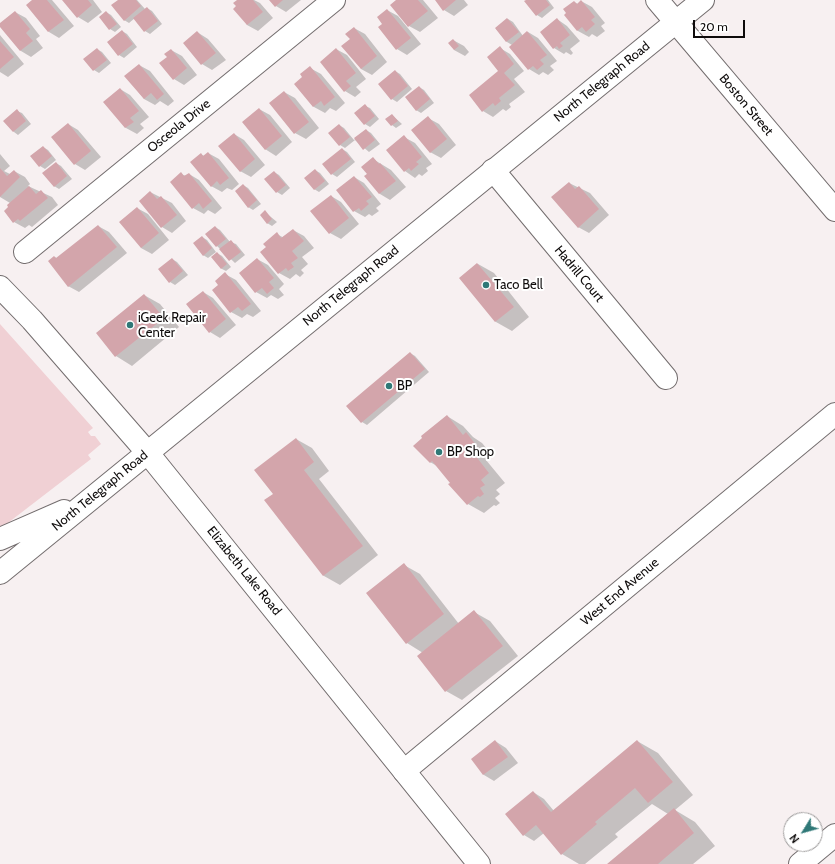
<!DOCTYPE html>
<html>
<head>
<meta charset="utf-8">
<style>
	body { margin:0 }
	#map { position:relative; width:835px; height:864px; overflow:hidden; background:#f7f0f1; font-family:Cabin,sans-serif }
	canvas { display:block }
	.north { position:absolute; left:783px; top:812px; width:40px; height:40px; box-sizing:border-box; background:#fff; border:1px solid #9f9d9d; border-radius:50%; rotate:233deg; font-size:11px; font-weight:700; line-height:16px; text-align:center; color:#0e0b0b }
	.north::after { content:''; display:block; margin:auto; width:14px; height:18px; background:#2f7877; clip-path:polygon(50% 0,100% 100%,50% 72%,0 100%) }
	.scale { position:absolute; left:693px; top:20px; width:52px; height:18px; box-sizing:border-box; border:2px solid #0e0b0b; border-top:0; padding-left:5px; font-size:12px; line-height:14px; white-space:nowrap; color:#0e0b0b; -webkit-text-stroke:3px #fff; paint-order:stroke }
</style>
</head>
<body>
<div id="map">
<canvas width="835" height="864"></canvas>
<div class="north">N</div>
<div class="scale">20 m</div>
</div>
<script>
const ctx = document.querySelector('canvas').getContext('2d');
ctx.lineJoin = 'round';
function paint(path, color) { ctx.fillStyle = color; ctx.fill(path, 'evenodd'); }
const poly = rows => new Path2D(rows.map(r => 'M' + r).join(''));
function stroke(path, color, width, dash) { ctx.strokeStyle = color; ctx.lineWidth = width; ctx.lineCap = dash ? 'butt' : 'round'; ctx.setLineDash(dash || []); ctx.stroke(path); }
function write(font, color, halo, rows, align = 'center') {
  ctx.font = font + ' Cabin,sans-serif'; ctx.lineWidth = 4; ctx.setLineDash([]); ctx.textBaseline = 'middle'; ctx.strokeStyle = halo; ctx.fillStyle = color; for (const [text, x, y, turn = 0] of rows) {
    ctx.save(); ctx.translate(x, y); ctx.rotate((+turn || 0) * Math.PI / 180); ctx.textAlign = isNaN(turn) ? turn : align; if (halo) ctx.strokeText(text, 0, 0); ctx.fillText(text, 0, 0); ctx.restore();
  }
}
const green = poly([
	[0,324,93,428,88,432,91,436,95,436,101,444,88,455,91,459,0,529]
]);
const shadow = poly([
	[33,0,52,0,74,26,59,38,49,32,27,5],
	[63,0,93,0,102,12,88,23,78,17],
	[119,0,137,0,145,9,147,8,152,11,162,24,150,34,145,31,135,18,129,23,124,20],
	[238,0,254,0,260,3,273,18,258,31,247,25,238,6],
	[271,0,301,0,286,12,276,6],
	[397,0,423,0,438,18,420,32,409,26],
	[436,0,464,0,468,5,454,16,444,10],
	[527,0,548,0,554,8,542,18,537,15],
	[581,1,592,7,605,23,601,26,605,31,597,37,592,34,589,37,578,31,565,15,574,2,578,4],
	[387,10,398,16,421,44,407,55,397,49,383,24],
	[15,12,26,18,40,36,36,39,43,48,31,57,21,51,0,26],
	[106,12,111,15,121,27,115,32,110,29],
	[508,19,513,22,523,36,528,32,538,38,557,61,550,66,554,70,548,75,543,72,539,75,529,69,512,45,507,42,496,29],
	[557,19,567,26,580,41,570,49,573,53,571,55,566,52,564,54,554,48],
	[354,28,365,34,387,62,372,75,361,69,351,39],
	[122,31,127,34,137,47,124,58,119,55],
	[197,32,208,39,226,60,212,70,202,64],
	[0,35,24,64,8,77,0,72],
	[453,40,464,46,469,52,465,56,454,50],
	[500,48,510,54,524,71,514,79,525,92,509,104,511,107,506,111,503,109,493,117,483,111,499,71],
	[97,49,102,52,111,63,99,73,94,70,85,59],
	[336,49,347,55,366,79,356,87,361,92,355,97,345,91],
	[171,50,182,56,197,75,184,85,174,79,168,57],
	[139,65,150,71,174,101,168,106,160,101,155,105,144,99,126,76],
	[310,68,321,74,345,103,336,111,330,108,325,113,314,107,295,84,304,77],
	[395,71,400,74,412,89,397,102,392,99],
	[419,87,424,90,434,103,421,113,416,110],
	[120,89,130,95,149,117,140,124,144,128,137,134,126,128,104,102],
	[284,92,295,98,319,128,306,139,295,133],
	[365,106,370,108,379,119,370,127,365,124],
	[259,109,270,115,292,142,276,156,265,149],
	[17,111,22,113,31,124,18,135,14,132,5,121],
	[392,115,402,124,396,128,392,125],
	[428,118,439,124,456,145,441,158,430,152],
	[68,124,78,130,101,157,85,170,75,164],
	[339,125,344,128,354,140,366,130,371,133,380,144,369,152,355,140,345,148,340,145],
	[234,134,244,140,265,165,251,177,240,171],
	[404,137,415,143,432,164,426,168,428,171,422,176,419,174,415,178,405,171],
	[43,147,48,150,56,160,45,169,40,166],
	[342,149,347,152,355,162,337,177,332,174],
	[208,153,219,159,239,184,232,190,227,188,222,192,211,186,201,154,204,156],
	[0,154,10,166,4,171,10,174,14,171,25,177,30,184,28,186,52,197,58,205,32,227,29,225,25,228,14,222,10,207,10,203,0,197],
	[373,159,391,170,406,187,390,200,380,194,366,176],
	[56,163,61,166,72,179,59,189,54,186],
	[315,170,320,173,329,184,319,192,314,189],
	[274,172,279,175,290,188,282,195,277,192],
	[181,174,186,176,189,174,199,180,222,208,215,214,208,210,204,214,193,208],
	[354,177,364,183,381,204,376,208,379,211,372,216,369,214,365,217,354,211],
	[569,183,590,193,609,215,589,233,578,227],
	[243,185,248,188,261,204,253,210,248,207],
	[150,192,172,203,186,221,172,233,162,227],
	[331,196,341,202,359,224,341,239,330,233,312,211],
	[137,208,148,214,169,240,152,254,141,248],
	[265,212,277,222,272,226,267,223],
	[98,226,109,232,127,253,79,292,68,286,55,257,58,259],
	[215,227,220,230,230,242,236,244,245,255,235,263,217,246],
	[293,230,304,236,314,248,302,257,308,264,301,270,304,273,300,277,296,274,290,279,279,273,268,247,277,234,284,238],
	[202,237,207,240,216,252,208,258,203,255],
	[217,253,222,256,231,267,226,271,222,269,212,257],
	[172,259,177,262,188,275,175,285,170,282],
	[257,259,268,265,284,284,279,289,284,295,278,299,271,295,267,298,256,292,240,273],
	[478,264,494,273,529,317,512,331,496,322,460,278],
	[225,274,236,280,261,311,253,317,247,314,242,318,231,312,220,285],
	[203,292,213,298,236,325,220,338,210,332],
	[144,295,160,304,179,327,132,366,116,356,97,333],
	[410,353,415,356,429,372,367,425,362,422,348,406],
	[447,416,463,426,473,437,482,443,492,455,486,460,505,483,496,490,500,494,495,498,500,503,496,506,494,505,484,513,468,504,437,466,430,462],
	[296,439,312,448,329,471,319,479,378,555,340,585,324,576,266,500,274,494],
	[404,565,420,574,459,624,474,612,490,621,518,656,462,700,446,691,423,653,407,643],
	[495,741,506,748,518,763,494,781,484,775,472,759],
	[637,741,658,753,693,795,675,810,695,822,715,846,693,864,609,864,668,814,652,804,615,834,618,837,585,864,579,864,562,854,544,833,534,841,524,835,533,792,544,799,554,811]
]);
const building = poly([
	[32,0,47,0,64,20,48,32,26,5],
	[62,0,88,0,92,5,77,18],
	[118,0,136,0,141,6,124,21,111,5],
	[237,0,253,0,263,12,247,25,233,9,236,6,233,3],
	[269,0,283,0,275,7],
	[396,0,418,0,428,11,408,27,390,5],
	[435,0,456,0,443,11],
	[526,0,546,0,550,5,536,16,524,1],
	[581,0,595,17,591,20,595,24,586,32,582,27,577,31,564,15,566,13,563,9,574,1,577,4],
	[147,7,158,21,144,32,133,18],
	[387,9,411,38,396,50,378,27,382,24,377,17],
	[15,11,30,29,26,33,33,41,20,51,0,27,0,23],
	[106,11,117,24,109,30,99,17],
	[507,18,519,32,506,42,495,28],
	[557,18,570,35,560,43,563,46,559,49,557,46,553,49,540,32],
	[354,27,377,56,361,69,341,46,350,39,345,34],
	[122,30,133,44,118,56,107,42],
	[197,31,216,53,201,65,183,43],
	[527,31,547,55,540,60,544,64,537,70,533,66,528,70,509,47],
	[453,39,459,46,454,50,448,43],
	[0,41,14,57,0,69],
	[500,46,514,64,504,73,515,85,499,98,501,101,495,106,493,103,482,112,469,95,498,71,487,57],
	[97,48,107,60,93,71,83,59],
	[336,48,356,73,346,81,351,86,344,92,320,62],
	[171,49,187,68,173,80,159,63,167,57,164,54],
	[139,64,164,94,157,100,151,93,144,99,124,76],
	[310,66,335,97,324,106,321,101,313,107,294,84,302,77,300,74],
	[395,70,408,86,391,100,378,84],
	[419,86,430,99,416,111,405,97],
	[120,88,139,111,130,118,134,122,125,128,103,102],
	[284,91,309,122,294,134,269,103],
	[365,104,375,116,364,125,354,113],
	[259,108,282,136,265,150,242,122],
	[17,109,26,121,13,132,3,121],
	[392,114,398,121,391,126,385,119],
	[428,116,447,139,430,153,411,130],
	[68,123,91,151,74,165,51,137],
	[339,124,350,137,339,146,328,133],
	[366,129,375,140,363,150,354,138],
	[234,133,255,159,240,172,218,146],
	[404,135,422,157,416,162,419,164,411,171,409,168,404,172,386,150],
	[43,146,52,156,39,167,30,156],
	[342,148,351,159,331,175,322,164],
	[208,152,229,178,220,185,217,181,211,187,190,162,201,153,203,156],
	[373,157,379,164,380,163,396,181,379,194,364,176,367,174,361,167],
	[56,162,67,176,54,187,42,173],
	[0,168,7,176,14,170,20,177,0,197],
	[315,169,325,181,314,190,304,178],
	[274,171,286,185,276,193,264,179],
	[181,172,184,176,189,173,212,201,203,209,199,203,192,209,170,182],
	[354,176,372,197,366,201,369,204,361,211,359,208,353,212,336,190],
	[569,182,575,189,579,186,599,209,578,228,551,197],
	[243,184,257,200,248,208,235,191],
	[29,186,36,194,41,190,48,198,20,221,18,219,13,223,4,211,8,207,7,205],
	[150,191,157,199,161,196,177,215,161,228,139,201],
	[331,195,349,218,329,234,310,211],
	[137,207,159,233,141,248,119,222],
	[265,210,272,219,267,224,260,215],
	[98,225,117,247,68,287,48,261,54,256,56,258],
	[215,226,226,239,216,247,205,234],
	[293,229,304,241,292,251,298,258,291,263,294,267,288,271,286,268,278,274,260,252,266,247,263,244,277,232,281,238],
	[202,236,212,248,203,256,193,243],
	[231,240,241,252,229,261,219,249],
	[217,252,227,264,221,269,211,257],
	[172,258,183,271,169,283,158,269],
	[257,258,274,278,269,282,274,288,267,294,262,288,255,293,239,273],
	[477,263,514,307,495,322,459,278],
	[225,272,251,304,242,311,238,307,230,313,212,290,218,285,215,281],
	[203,291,226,319,209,333,186,304],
	[144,294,164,318,115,357,96,333],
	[410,352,425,369,361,423,346,406],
	[447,415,463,435,466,432,476,445,471,450,489,473,481,480,485,485,480,488,484,494,480,497,478,496,467,505,448,484,450,483,432,461,430,463,413,446,422,438,421,436],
	[296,438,314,462,304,470,363,546,323,576,264,500,273,494,254,470],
	[404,563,444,614,406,644,366,593],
	[474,610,503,646,445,692,417,656],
	[495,740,508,757,483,775,471,759],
	[637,740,673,782,648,803,635,788,595,822,597,824,561,855,536,825,523,836,505,814,533,791,551,812],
	[674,808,694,833,658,864,607,864]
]);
const minor = poly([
	[657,0,835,210],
	[493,170,666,378],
	[25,252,334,0],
	[404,771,835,414],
	[800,864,835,835]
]);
const major = poly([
	[0,287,32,320,147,452,479,864],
	[0,539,64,511],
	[0,573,703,0]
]);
const markers = [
	[486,285,4,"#2f7877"],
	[130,325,4,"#2f7877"],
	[389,386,4,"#2f7877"],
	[439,452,4,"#2f7877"]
];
const streetNames = [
	["North Telegraph Road",602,82,-39],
	["Boston Street",746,105,50],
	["Osceola Drive",179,126,-39],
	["Hadrill Court",579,274,50],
	["North Telegraph Road",351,286,-39],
	["North Telegraph Road",100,491,-39],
	["Elizabeth Lake Road",244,571,51],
	["West End Avenue",620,592,-40]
];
const poiNames = [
	["Taco Bell",494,285],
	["iGeek Repair",138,318],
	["Center",138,333],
	["BP",397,386],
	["BP Shop",447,452]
];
paint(green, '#f0d0d4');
paint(shadow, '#0003');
paint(building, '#d3a5ab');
stroke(minor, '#736d6e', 24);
stroke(major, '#736d6e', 24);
stroke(minor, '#fff', 22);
stroke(major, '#fff', 22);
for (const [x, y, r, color] of markers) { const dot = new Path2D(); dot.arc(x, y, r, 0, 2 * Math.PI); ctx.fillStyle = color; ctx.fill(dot); stroke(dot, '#fff', 1.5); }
write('13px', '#0e0b0b', '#fff', streetNames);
write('13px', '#0e0b0b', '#fff', poiNames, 'left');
</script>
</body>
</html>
